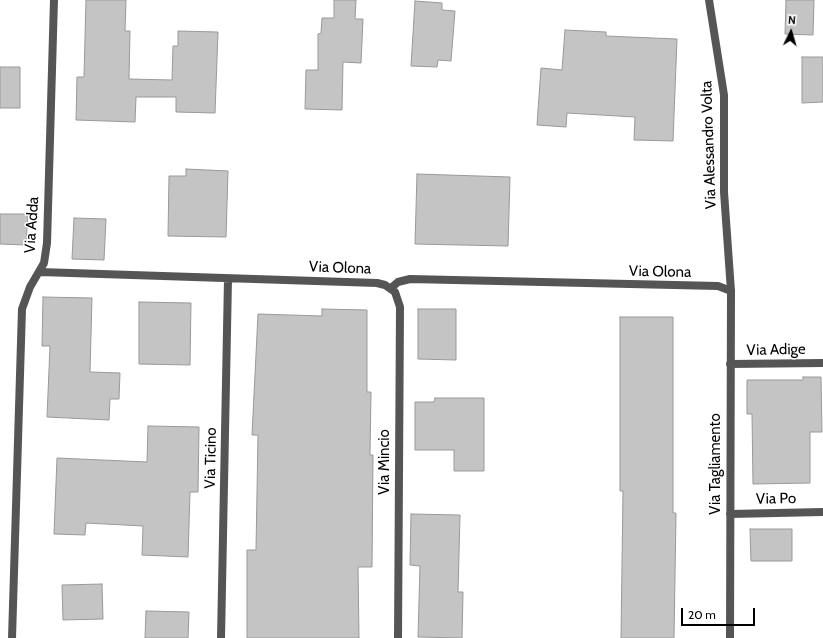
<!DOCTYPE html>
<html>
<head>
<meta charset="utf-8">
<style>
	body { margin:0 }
	#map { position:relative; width:823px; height:638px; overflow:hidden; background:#fff; font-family:Cabin,sans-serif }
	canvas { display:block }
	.north { position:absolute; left:771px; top:12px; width:40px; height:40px; -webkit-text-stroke:3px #fff; paint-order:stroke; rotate:5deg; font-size:11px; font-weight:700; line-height:16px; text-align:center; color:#000 }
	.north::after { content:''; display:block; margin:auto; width:14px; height:18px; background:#000; clip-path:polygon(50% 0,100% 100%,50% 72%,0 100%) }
	.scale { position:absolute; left:681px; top:608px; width:74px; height:18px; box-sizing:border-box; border:2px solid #000; border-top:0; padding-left:5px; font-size:12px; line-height:14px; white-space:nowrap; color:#000; -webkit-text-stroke:3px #fff; paint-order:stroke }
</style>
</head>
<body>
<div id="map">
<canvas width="823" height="638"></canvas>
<div class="north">N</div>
<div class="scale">20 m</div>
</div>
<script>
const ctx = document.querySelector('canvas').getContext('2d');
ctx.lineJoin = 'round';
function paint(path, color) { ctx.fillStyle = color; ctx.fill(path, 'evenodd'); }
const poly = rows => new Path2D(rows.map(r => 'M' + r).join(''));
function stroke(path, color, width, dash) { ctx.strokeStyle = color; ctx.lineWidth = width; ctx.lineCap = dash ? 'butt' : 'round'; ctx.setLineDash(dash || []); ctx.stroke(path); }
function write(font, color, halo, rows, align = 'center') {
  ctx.font = font + ' Cabin,sans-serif'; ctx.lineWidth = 3; ctx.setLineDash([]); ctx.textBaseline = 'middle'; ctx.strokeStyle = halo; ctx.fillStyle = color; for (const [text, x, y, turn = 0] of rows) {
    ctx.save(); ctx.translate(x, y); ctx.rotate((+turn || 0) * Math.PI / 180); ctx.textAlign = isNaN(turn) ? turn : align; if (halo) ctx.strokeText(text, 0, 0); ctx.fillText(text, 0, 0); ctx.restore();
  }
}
const building = poly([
	[86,0,126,0,125,31,130,31,129,79,172,80,173,46,178,46,178,31,218,32,215,113,176,112,176,97,136,97,135,122,76,120,77,77,84,77,86,0],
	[334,0,356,0,355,19,363,19,361,63,343,62,342,110,305,109,306,70,318,70,318,34,321,33,322,18,334,18,334,0],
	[786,0,814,0,813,35,785,34,786,0],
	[415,1,442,3,442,10,455,11,451,61,438,60,437,67,411,66,415,1],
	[565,30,606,32,606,36,677,39,673,141,634,140,635,117,567,113,566,127,537,125,541,68,562,70,565,30],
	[802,57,823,57,823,102,802,103,802,57],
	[0,67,20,67,20,108,0,108,0,67],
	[186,169,228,171,226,237,168,236,169,176,186,176,186,169],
	[417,174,510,177,508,246,415,244,417,174],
	[0,214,28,214,26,245,0,244,0,214],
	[74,218,106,219,104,260,72,259,74,218],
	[43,297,92,298,90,372,120,373,119,399,110,399,109,420,47,417,50,346,42,346,43,297],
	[139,302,191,303,190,365,139,364,139,302],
	[322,309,367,310,367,392,371,392,370,455,373,455,372,567,358,567,359,638,247,638,247,550,256,550,258,435,252,435,258,314,322,316,322,309],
	[418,309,456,309,456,360,418,359,418,309],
	[620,317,673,317,673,513,676,513,674,638,621,638,623,491,620,491,620,317],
	[803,377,821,377,822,432,810,432,810,483,753,484,752,414,747,414,747,380,803,380,803,377],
	[435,398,484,398,484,471,454,471,454,450,415,450,415,402,434,402,435,398],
	[148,426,199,427,198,492,190,492,188,557,142,555,143,526,86,523,85,535,54,534,57,458,147,462,148,426],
	[411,514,460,515,458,592,463,592,462,638,418,637,420,566,410,565,411,514],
	[750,529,792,529,792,561,751,561,750,529],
	[102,584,103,619,63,620,62,585,102,584],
	[146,611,189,612,188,638,145,638,146,611]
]);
const minor = poly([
	[709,0,724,95,724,192,731,291,730,638],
	[40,272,377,283,385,285,395,292,400,307,398,638],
	[391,288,398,282,410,279,718,286,731,291],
	[730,364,823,363],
	[730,514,823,512],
	[12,638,22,309,30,287,44,263,47,243,54,0],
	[221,638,228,279]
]);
const streetNames = [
	["Via Alessandro Volta",709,145,-92],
	["Via Adda",32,225,-86],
	["Via Olona",340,268,2],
	["Via Olona",660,272,1],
	["Via Adige",776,350,-1],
	["Via Ticino",211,458,-89],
	["Via Mincio",385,462,-90],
	["Via Tagliamento",716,464,-90],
	["Via Po",776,499,-1]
];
paint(building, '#c4c4c4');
stroke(building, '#999', 1);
stroke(minor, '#555', 8);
write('15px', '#000', '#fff', streetNames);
</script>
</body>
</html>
